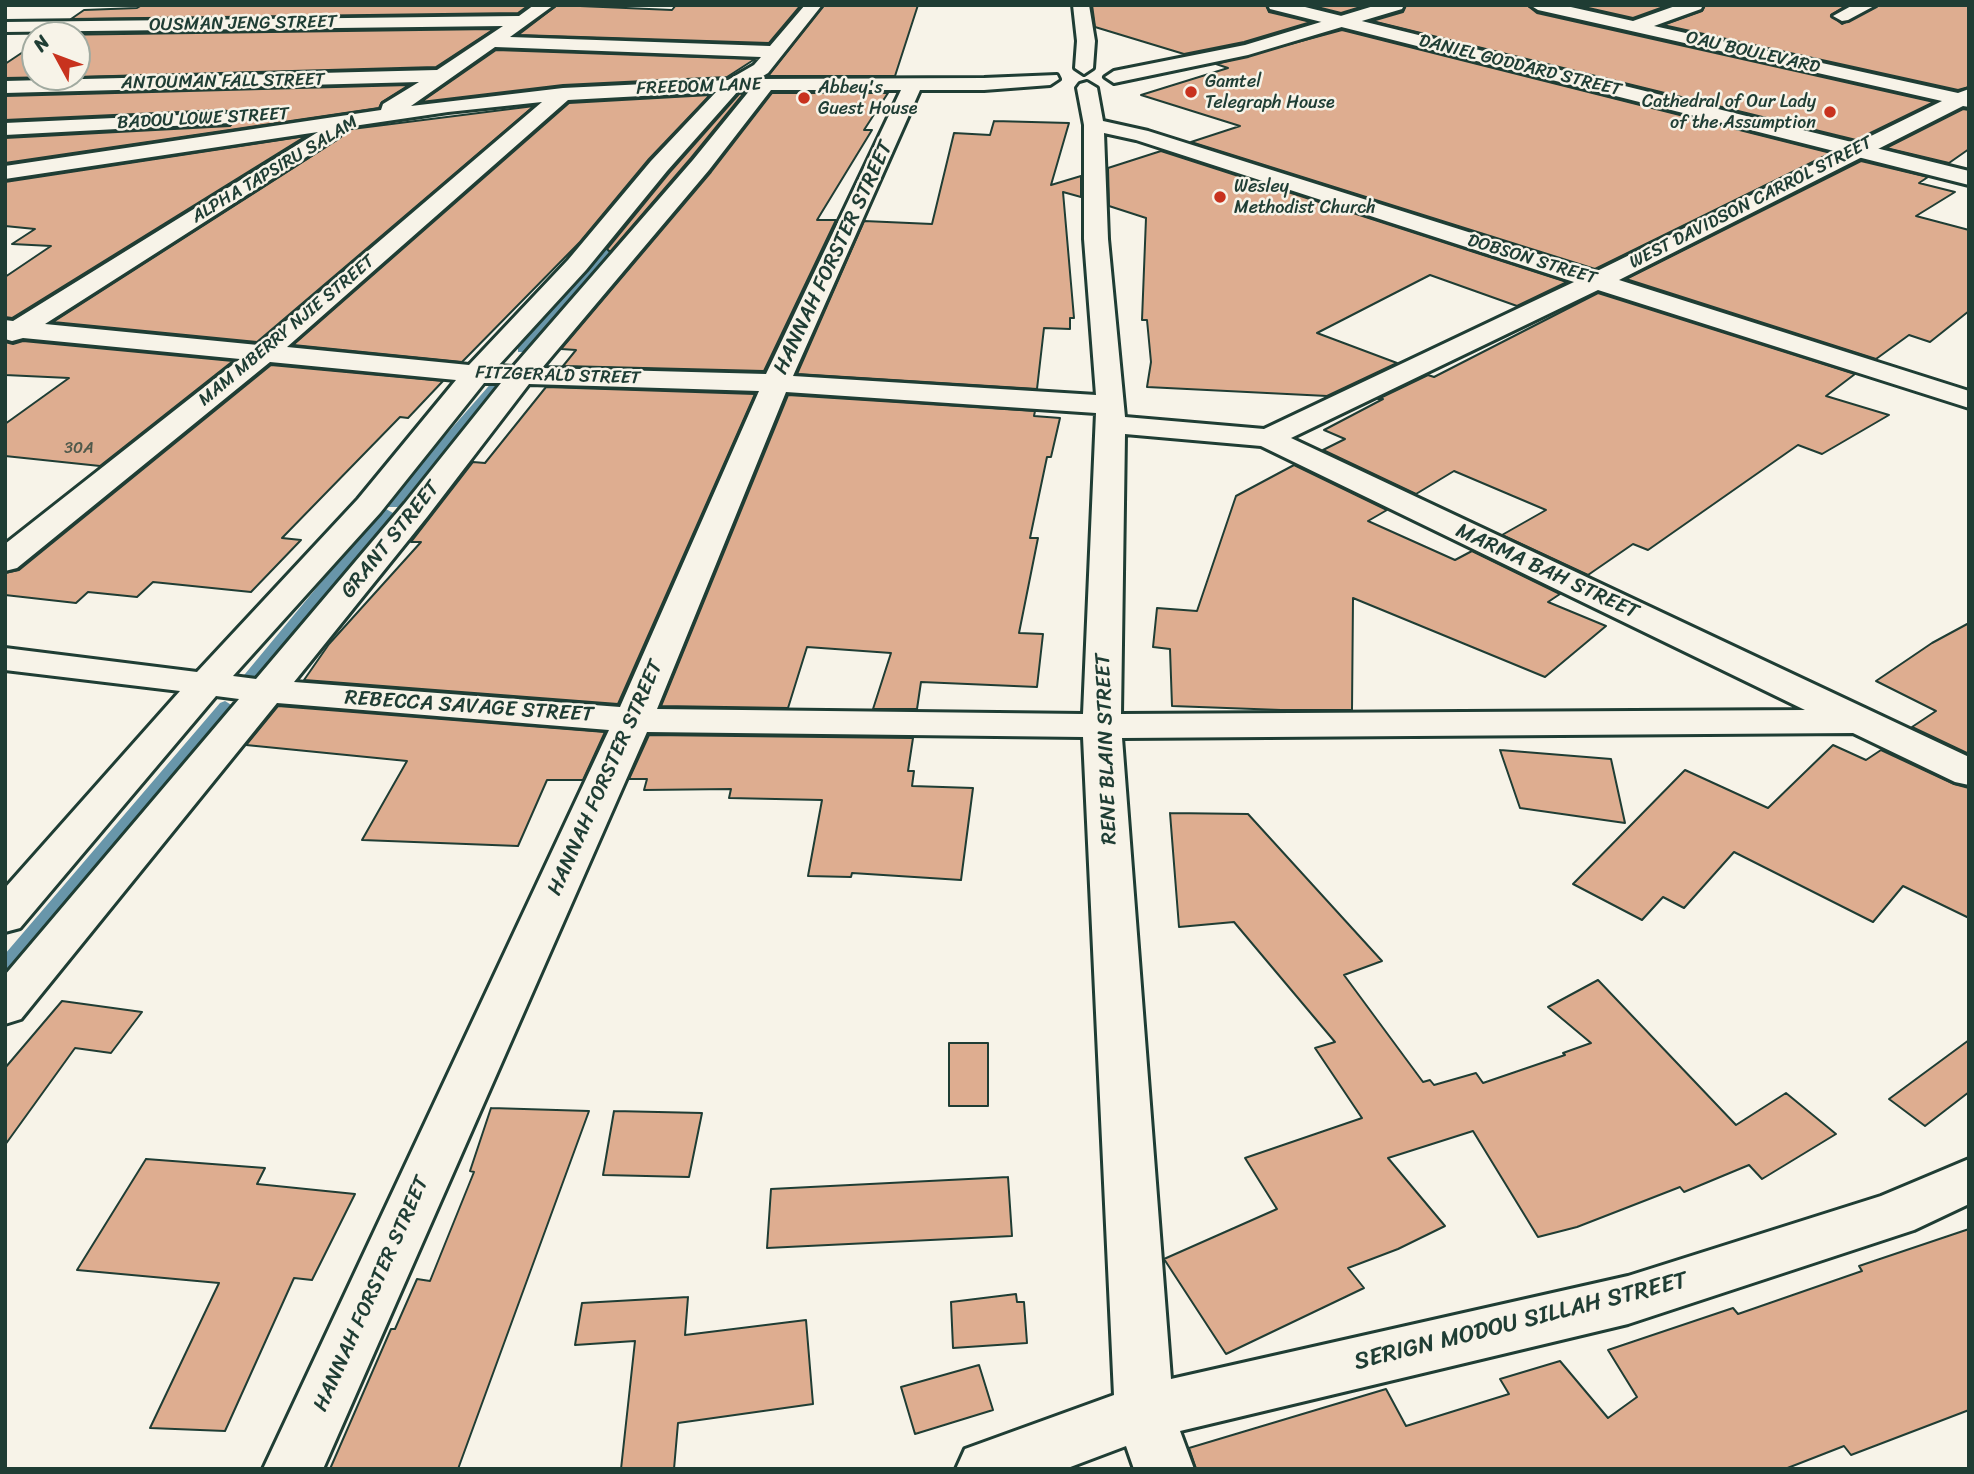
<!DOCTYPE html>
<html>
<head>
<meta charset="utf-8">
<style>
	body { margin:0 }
	#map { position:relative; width:1974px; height:1474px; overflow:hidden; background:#f7f3e8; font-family:Sriracha,sans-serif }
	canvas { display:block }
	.frame { position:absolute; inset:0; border:7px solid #1f3d34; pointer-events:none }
	.north { position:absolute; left:21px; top:21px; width:70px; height:70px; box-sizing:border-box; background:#f7f3e8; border:2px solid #a1aaa0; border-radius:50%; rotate:311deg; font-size:19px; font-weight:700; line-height:28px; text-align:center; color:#1f3d34 }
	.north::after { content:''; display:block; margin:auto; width:24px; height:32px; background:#c8321e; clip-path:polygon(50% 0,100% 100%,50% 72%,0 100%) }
</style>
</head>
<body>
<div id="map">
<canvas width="1974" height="1474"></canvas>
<div class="frame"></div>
<div class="north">N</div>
</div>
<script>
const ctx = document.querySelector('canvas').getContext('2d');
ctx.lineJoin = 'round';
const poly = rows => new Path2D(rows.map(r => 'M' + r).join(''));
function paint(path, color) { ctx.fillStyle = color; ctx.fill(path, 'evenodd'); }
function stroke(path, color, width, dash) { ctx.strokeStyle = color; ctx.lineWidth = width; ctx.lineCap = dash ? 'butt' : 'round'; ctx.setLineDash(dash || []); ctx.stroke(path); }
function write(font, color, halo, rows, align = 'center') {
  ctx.font = font + ' Sriracha,sans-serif'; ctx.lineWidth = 5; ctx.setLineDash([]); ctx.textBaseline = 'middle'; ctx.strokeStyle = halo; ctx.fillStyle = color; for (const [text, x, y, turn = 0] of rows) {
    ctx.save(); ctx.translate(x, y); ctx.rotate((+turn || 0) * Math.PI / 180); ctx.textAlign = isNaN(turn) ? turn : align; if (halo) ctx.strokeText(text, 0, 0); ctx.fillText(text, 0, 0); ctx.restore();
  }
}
const stream = poly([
	[619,232,627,234,526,352,518,352,518,348,619,232],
	[498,379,502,380,502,384,398,507,388,507,388,501,494,380,498,379],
	[386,509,393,513,391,516,255,680,245,680,242,677,245,674,381,510,386,509],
	[225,701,233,706,230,709,12,972,5,974,5,954,220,703,225,701]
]);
const building = poly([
	[142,5,529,5,518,13,71,19,84,10,137,8,142,5],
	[557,5,672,10,676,5,801,5,769,43,518,35,557,5],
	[824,5,918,5,895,76,768,76,824,5],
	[1092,5,1266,5,1269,12,1311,22,1244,42,1184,54,1095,27,1092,5],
	[1309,5,1367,5,1341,13,1309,5],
	[1406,5,1527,5,1537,13,1934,102,1856,140,1372,21,1403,12,1406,5],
	[1575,5,1669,5,1633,18,1575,5],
	[1705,5,1847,5,1831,15,1842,24,1879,5,1969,5,1969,87,1958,90,1663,25,1702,11,1705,5],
	[494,29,436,67,77,77,77,35,48,35,494,29],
	[1342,30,1831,153,1595,269,1191,142,1240,126,1141,95,1228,68,1216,64,1342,30],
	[35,44,35,77,59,77,5,78,5,64,35,44],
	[496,50,755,59,727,77,563,85,421,102,496,50],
	[409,85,382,102,379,108,5,163,5,138,230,126,236,119,231,112,223,110,5,120,5,96,409,85],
	[744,93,691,158,610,252,607,249,669,173,739,94,744,93],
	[772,93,888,93,864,130,872,130,817,220,836,220,764,371,563,366,576,350,561,349,711,172,772,93],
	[710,95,649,159,580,242,462,362,293,345,569,103,710,95],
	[534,106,257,342,53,322,340,138,344,130,534,106],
	[1963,109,1969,110,1969,149,1949,163,1886,148,1963,109],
	[994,121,1069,123,1051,185,1081,176,1081,197,1063,192,1074,318,1070,318,1070,329,1044,328,1037,389,797,374,864,221,932,224,954,133,990,135,994,121],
	[306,136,12,318,5,317,5,277,51,246,12,244,35,229,5,226,5,182,306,136],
	[1161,151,1567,282,1517,306,1430,275,1317,333,1397,363,1327,396,1147,387,1151,362,1147,320,1142,320,1146,218,1109,206,1108,168,1161,151],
	[1861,161,1928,177,1919,183,1955,192,1916,216,1969,230,1969,311,1930,342,1909,335,1876,359,1626,279,1861,161],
	[1598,293,1855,374,1826,396,1889,415,1822,454,1798,445,1648,550,1633,544,1588,575,1502,535,1546,510,1454,471,1416,494,1323,450,1345,439,1324,430,1383,399,1378,399,1428,375,1434,377,1598,293],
	[23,341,233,361,100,466,5,456,5,424,69,378,5,375,5,342,13,344,23,341],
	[271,365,443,381,408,418,400,417,282,538,301,540,251,592,153,582,137,597,88,592,76,603,5,595,5,573,19,570,271,365],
	[546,387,755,394,618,704,304,680,329,644,421,542,411,542,473,462,485,463,546,387],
	[788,395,1035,411,1034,416,1060,418,1051,457,1047,457,1030,538,1038,538,1019,633,1043,634,1037,687,921,682,917,709,873,709,891,653,807,647,788,708,661,706,788,395],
	[1294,465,1387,510,1368,521,1455,560,1472,551,1560,594,1548,602,1606,626,1545,677,1353,598,1352,710,1281,710,1172,706,1170,649,1153,647,1157,608,1197,611,1236,496,1294,465],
	[1969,623,1969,754,1912,727,1936,711,1876,681,1932,643,1969,623],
	[278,706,605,732,583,780,547,780,518,846,362,840,407,761,246,745,278,706],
	[649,735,913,738,908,771,914,771,912,786,973,788,961,880,852,873,851,877,808,876,822,800,729,798,731,789,644,790,647,779,629,779,649,735],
	[1833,745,1866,760,1881,750,1954,784,1969,788,1969,918,1903,886,1873,922,1734,852,1684,908,1663,897,1642,920,1573,884,1685,770,1768,808,1833,745],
	[1500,750,1611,759,1625,823,1520,808,1500,750],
	[1170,813,1248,814,1382,961,1344,975,1423,1082,1430,1080,1434,1085,1476,1073,1483,1083,1565,1055,1563,1053,1591,1043,1548,1007,1598,980,1736,1125,1786,1093,1836,1134,1762,1179,1749,1165,1684,1192,1680,1187,1577,1227,1538,1237,1473,1131,1388,1158,1445,1226,1398,1249,1348,1268,1364,1288,1226,1354,1164,1259,1277,1209,1245,1158,1362,1118,1315,1048,1335,1042,1234,922,1179,927,1170,813],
	[62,1001,142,1012,111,1053,75,1048,5,1145,5,1068,62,1001],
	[1969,1040,1969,1092,1925,1126,1889,1099,1969,1040],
	[949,1043,988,1043,988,1106,949,1106,949,1043],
	[491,1108,589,1111,458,1469,330,1469,391,1329,395,1329,417,1279,430,1281,474,1172,470,1171,491,1108],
	[614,1111,702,1113,689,1177,603,1175,614,1111],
	[146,1159,265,1168,257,1184,355,1194,312,1280,294,1278,225,1431,150,1428,219,1283,77,1270,146,1159],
	[1008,1177,1012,1236,767,1248,771,1189,1008,1177],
	[1969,1229,1969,1410,1851,1455,1844,1446,1785,1469,1196,1469,1189,1448,1386,1389,1406,1426,1509,1394,1500,1379,1560,1361,1608,1418,1637,1397,1608,1350,1733,1308,1738,1314,1862,1271,1859,1266,1969,1229],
	[1016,1294,1017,1302,1024,1302,1027,1343,953,1348,951,1302,1016,1294],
	[688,1297,685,1335,806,1320,813,1404,678,1423,674,1469,621,1469,635,1341,575,1345,582,1303,688,1297],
	[979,1365,993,1410,915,1434,901,1387,979,1365]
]);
const minor = poly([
	[534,5,554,5,510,37,770,46,805,5,822,5,768,73,758,79,984,78,1057,75,1059,79,1050,85,984,90,920,90,793,376,1096,395,1084,239,1084,125,1077,88,1080,84,1087,82,1097,88,1103,121,1148,131,1595,272,1942,101,1538,10,1530,5,1562,5,1633,21,1678,5,1703,5,1701,9,1654,26,1958,93,1969,89,1969,107,1963,106,1619,280,1969,391,1969,408,1598,290,1291,438,1969,757,1969,785,1955,782,1853,733,1122,738,1171,1379,1628,1276,1881,1196,1969,1159,1969,1204,1914,1230,1628,1324,1180,1431,1194,1469,1134,1469,1126,1446,1065,1469,956,1469,965,1449,1114,1395,1083,737,647,732,323,1469,263,1469,609,730,277,703,21,1019,5,1024,5,975,239,699,216,696,20,928,5,932,5,888,180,691,5,670,5,648,197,672,358,499,456,380,270,362,17,568,5,571,5,544,240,359,23,338,12,341,5,339,5,320,13,321,318,132,5,179,5,166,381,110,383,104,419,82,5,93,5,81,437,70,503,26,5,32,5,22,519,16,534,5],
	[495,47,761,57,754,65,728,80,563,88,411,106,495,47],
	[750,90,693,160,513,367,498,366,586,270,667,171,738,91,750,90],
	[771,90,901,90,766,374,542,368,709,170,771,90],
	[716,92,651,161,568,260,469,365,287,347,568,100,716,92],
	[542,102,258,345,45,324,339,136,342,132,340,128,448,112,542,102],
	[1104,133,1136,140,1574,282,1264,429,1125,417,1108,239,1104,133],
	[484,383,501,383,405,503,256,679,233,676,380,513,484,383],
	[529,384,759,391,620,707,294,682,427,517,529,384],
	[786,392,1096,413,1083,714,657,709,786,392],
	[1125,434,1261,446,1805,710,1121,714,1125,434],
	[1073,5,1089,5,1095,41,1093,68,1084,74,1075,68,1077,41,1073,5],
	[1377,5,1404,5,1402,9,1248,55,1114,83,1105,77,1114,71,1245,45,1377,5],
	[1853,5,1876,5,1848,20,1842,21,1833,16,1853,5],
	[223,113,230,115,233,119,230,123,5,135,5,123,223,113]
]);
const highway = poly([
	[1268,5,1297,5,1969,171,1969,185,1270,9,1268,5]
]);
const markers = [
	[1191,92,7,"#c8321e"],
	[804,98,7,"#c8321e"],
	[1830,112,7,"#c8321e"],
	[1220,197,7,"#c8321e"]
];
const farNumbernames = [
	["30A",79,449]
];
const farStreetnames = [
	["OUSMAN JENG STREET",243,24,-1],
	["OAU BOULEVARD",1753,53,13],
	["DANIEL GODDARD STREET",1520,66,14],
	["ANTOUMAN FALL STREET",223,82,-1],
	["FREEDOM LANE",699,87,-2],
	["BADOU LOWE STREET",203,119,-3],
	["ALPHA TAPSIRU SALAM",275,170,-31],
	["WEST DAVIDSON CARROL STREET",1751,203,-27],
	["DOBSON STREET",1532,260,17],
	["MAM MBERRY NJIE STREET",287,331,-40],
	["FITZGERALD STREET",558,376,2]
];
const farPoinames = [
	["Gamtel",1205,82],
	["Telegraph House",1205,103],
	["Abbey's",818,88],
	["Guest House",818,109],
	["Cathedral of Our Lady",1816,102,"right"],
	["of the Assumption",1816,123,"right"],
	["Wesley",1234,187],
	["Methodist Church",1234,208]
];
const streetNames = [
	["HANNAH FORSTER STREET",834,258,-65],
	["GRANT STREET",391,540,-51],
	["MARMA BAH STREET",1547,572,25],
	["REBECCA SAVAGE STREET",469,707,4],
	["RENE BLAIN STREET",1107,749,-92],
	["HANNAH FORSTER STREET",606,778,-66],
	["HANNAH FORSTER STREET",372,1294,-66]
];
const nearStreetnames = [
	["SERIGN MODOU SILLAH STREET",1521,1322,-14]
];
paint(stream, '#6896aa');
paint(building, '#dead90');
stroke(building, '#1f3d34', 2);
stroke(minor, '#1f3d34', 6);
stroke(highway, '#1f3d34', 6);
paint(minor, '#f7f3e8');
paint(highway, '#f7f3e8');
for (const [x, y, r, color] of markers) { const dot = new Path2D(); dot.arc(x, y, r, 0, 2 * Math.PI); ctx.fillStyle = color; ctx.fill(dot); stroke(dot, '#f7f3e8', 2.5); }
write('16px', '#4f594b', null, farNumbernames);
write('18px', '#1f3d34', '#f7f3e8', farStreetnames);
write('18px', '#1f3d34', '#f7f3e8', farPoinames, 'left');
write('21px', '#1f3d34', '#f7f3e8', streetNames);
write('24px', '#1f3d34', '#f7f3e8', nearStreetnames);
</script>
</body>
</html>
